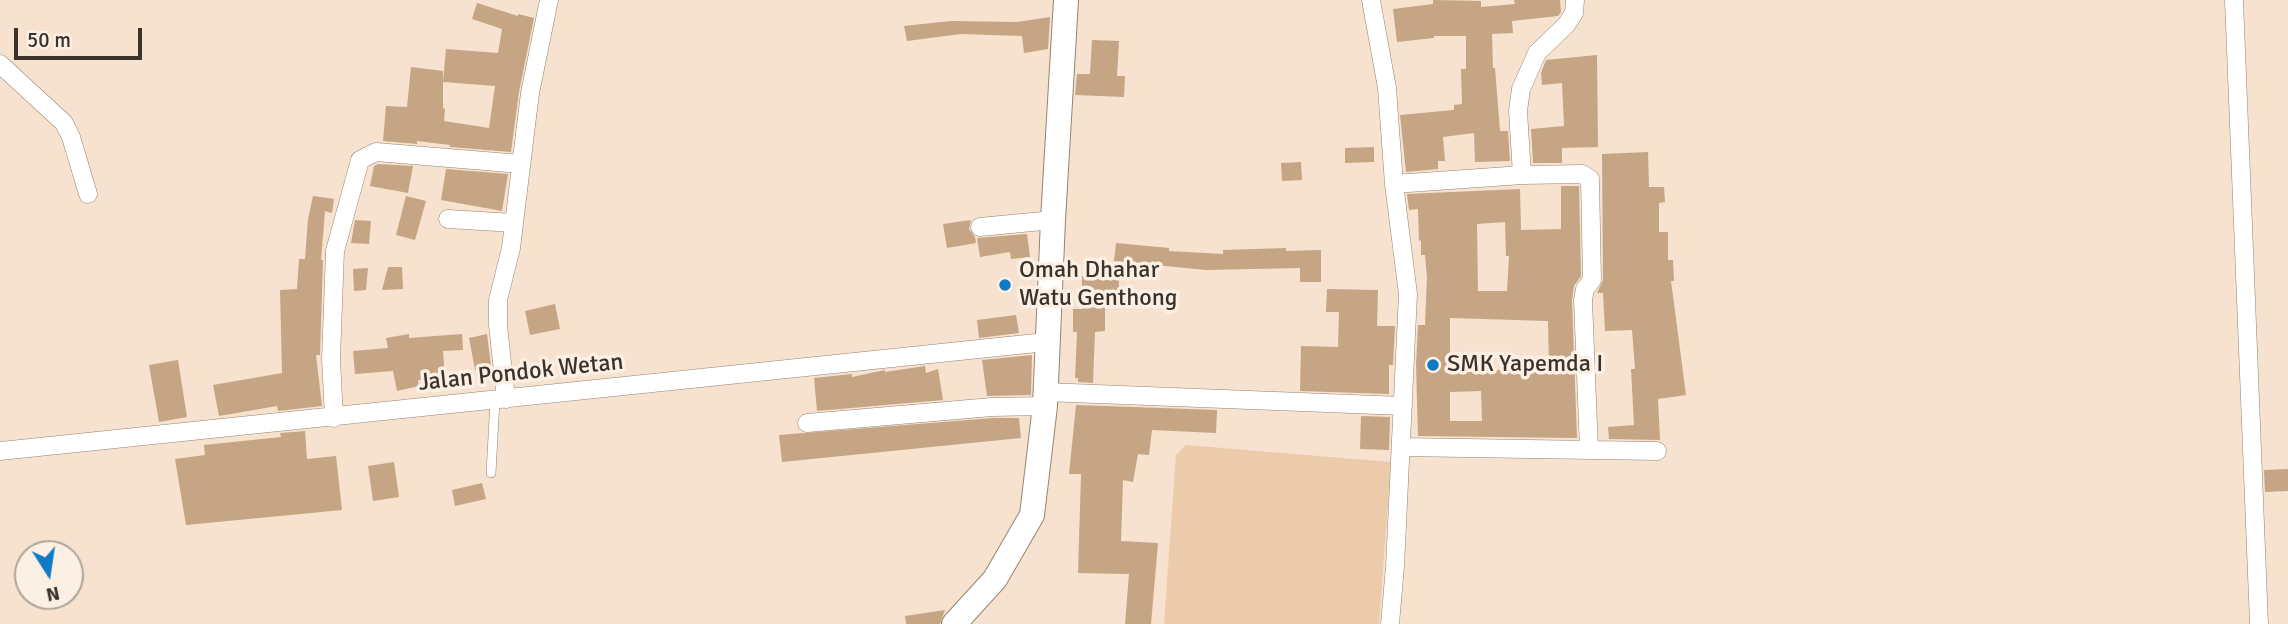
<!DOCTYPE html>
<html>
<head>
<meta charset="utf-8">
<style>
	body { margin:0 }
	#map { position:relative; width:2288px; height:624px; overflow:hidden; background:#f6e2ce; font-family:Signika,sans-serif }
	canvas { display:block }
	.north { position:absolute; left:14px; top:540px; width:70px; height:70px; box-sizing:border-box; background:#fcf0e4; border:2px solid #aea49a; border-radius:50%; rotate:168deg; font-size:19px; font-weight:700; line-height:28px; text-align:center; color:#3a322b }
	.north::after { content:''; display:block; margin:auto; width:24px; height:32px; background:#0f7ac5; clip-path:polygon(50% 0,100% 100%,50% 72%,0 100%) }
	.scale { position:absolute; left:14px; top:28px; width:128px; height:32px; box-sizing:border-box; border:4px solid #3a322b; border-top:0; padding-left:9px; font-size:21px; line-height:24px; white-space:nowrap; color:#3a322b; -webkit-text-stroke:5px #fcf0e4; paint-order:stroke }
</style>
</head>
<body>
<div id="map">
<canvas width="2288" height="624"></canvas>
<div class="north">N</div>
<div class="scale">50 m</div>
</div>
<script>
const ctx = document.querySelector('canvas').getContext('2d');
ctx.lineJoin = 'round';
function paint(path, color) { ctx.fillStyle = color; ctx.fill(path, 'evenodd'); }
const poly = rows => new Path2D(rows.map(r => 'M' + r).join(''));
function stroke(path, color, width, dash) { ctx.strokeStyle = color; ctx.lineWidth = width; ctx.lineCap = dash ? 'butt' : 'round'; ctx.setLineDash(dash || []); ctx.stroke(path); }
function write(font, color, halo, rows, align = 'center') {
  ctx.font = font + ' Signika,sans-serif'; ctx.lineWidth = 7; ctx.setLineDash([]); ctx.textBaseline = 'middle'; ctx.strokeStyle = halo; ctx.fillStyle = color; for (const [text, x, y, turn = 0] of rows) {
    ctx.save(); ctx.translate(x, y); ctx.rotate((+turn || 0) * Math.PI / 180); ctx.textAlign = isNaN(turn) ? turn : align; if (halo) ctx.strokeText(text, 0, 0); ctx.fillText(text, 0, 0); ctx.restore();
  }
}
const green = poly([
	[1186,445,1391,462,1379,624,1164,624,1176,455]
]);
const building = poly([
	[1433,0,1481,1,1481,7,1515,4,1514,0,1560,0,1561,12,1558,16,1512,21,1513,33,1492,34,1493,68,1495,68,1500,131,1508,131,1510,161,1475,162,1474,133,1443,137,1445,161,1438,161,1438,169,1406,172,1400,115,1454,110,1454,105,1462,104,1461,69,1466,69,1466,36,1434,36,1434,38,1397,42,1393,9,1433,4],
	[477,3,518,16,518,14,534,18,519,92,511,152,450,147,450,145,417,141,417,144,383,141,386,106,407,107,411,67,443,71,443,82,446,49,498,53,502,29,472,19],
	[443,82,495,86,489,128,444,121,445,109,443,108],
	[1050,17,1048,49,1024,53,1022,36,961,34,907,41,904,26,951,21,1017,22],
	[1092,40,1119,41,1117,76,1125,76,1124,97,1075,95,1077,74,1090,74],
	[1597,55,1598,147,1562,148,1562,163,1533,163,1531,129,1564,126,1562,83,1542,85,1541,73,1546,60],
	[1374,147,1374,162,1345,163,1345,148],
	[1648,152,1649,187,1664,187,1665,202,1659,203,1659,232,1668,232,1668,260,1673,260,1674,281,1671,281,1686,395,1658,399,1660,440,1609,439,1608,427,1634,425,1631,369,1635,369,1632,330,1605,331,1603,293,1597,293,1603,280,1602,154],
	[1301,162,1302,180,1282,181,1281,163],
	[378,164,413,166,408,193,370,186,374,166],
	[446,169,508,174,502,211,441,200],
	[1561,186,1579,186,1581,276,1574,286,1572,300,1577,438,1418,436,1416,365,1418,325,1425,325,1427,277,1425,255,1421,255,1421,240,1419,241,1418,209,1409,210,1407,194,1520,189,1521,230,1561,229],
	[1505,222,1506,256,1509,256,1507,291,1478,291,1477,224],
	[1450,318,1548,321,1549,369,1450,371],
	[1481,391,1482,421,1450,421,1450,392],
	[313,196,334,199,332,213,325,211,321,260,323,260,320,355,316,355,322,406,278,411,277,406,219,416,213,385,282,373,280,290,297,289,299,259,305,259,308,219],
	[406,196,426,201,415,240,396,235],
	[355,220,371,221,369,244,351,243],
	[971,220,969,229,975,237,976,243,947,248,943,224],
	[1027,234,1030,257,1011,259,1010,252,980,257,977,238],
	[1116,243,1169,248,1169,251,1223,254,1223,250,1286,248,1286,251,1321,250,1321,282,1300,282,1300,268,1206,270,1114,261],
	[388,267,402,267,403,289,382,290],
	[368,268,366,290,354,291,353,269],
	[1119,275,1119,298,1105,298,1105,331,1095,332,1093,383,1078,382,1078,378,1075,378,1077,332,1073,332,1073,309,1082,309,1082,276],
	[1327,289,1378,290,1377,326,1395,326,1393,365,1389,365,1389,394,1300,391,1301,346,1338,347,1339,312,1326,312],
	[555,304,560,329,530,335,525,311],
	[1016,315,1019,333,979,338,977,320],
	[409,334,409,338,462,334,463,350,443,351,445,378,418,380,419,386,397,391,393,371,355,374,353,351,388,348,386,338],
	[487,334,491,366,475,370,469,338],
	[1032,355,1031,395,987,396,982,360],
	[178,360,187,417,159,422,149,365],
	[925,366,926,373,938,369,943,400,817,411,814,378,852,374,852,377,885,370,885,372],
	[1076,405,1217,410,1216,433,1152,430,1149,455,1138,454,1133,482,1123,480,1121,541,1158,543,1151,624,1125,624,1129,574,1078,573,1081,474,1069,474],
	[1361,416,1390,417,1389,450,1360,449],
	[993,418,1019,418,1021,438,782,462,779,435],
	[305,431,307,459,336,456,342,510,186,525,175,459,205,455,204,445,281,437,280,433],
	[394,462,399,497,373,501,368,466],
	[2288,469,2288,491,2265,492,2264,470],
	[482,483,486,499,455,506,452,490],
	[945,610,940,624,906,624,905,616]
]);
const lane = poly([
	[491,473,495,400]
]);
const street = poly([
	[1371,0,1387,88,1394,184,1408,294,1395,566,1390,624],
	[2234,0,2259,624],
	[0,64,64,123,71,137,88,194],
	[1522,175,1518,111,1521,89,1537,53,1566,25,1574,13,1575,0],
	[1394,184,1522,175,1582,174,1590,179,1592,280,1585,289,1583,300,1589,450],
	[448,219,514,223],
	[980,227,1053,220],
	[1045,392,1403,406],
	[506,399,498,325,498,300,511,248,530,93,549,0],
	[334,418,331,359,335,251,360,160,376,152,521,164],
	[807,423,992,407,1045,406],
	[1401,447,1657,451],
	[0,451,1046,342]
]);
const secondary = poly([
	[954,624,995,579,1032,515,1045,406,1053,220,1066,0]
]);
const markers = [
	[1005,285,7,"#0f7ac5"],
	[1433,365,7,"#0f7ac5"]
];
const poiNames = [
	["Omah Dhahar",1019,271],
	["Watu Genthong",1019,299],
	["SMK Yapemda I",1447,365]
];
const streetNames = [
	["Jalan Pondok Wetan",521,373,-6]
];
paint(green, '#eccbaa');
paint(building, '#c5a584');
stroke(lane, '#958371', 10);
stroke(street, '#958371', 19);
stroke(secondary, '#958371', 26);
stroke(lane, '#fff', 9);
stroke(street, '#fff', 18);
stroke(secondary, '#fff', 24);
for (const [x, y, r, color] of markers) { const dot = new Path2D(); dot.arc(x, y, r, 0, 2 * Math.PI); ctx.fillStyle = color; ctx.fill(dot); stroke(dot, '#fcf0e4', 2.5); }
write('24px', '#3a322b', '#fcf0e4', poiNames, 'left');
write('24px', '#3a322b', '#fcf0e4', streetNames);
</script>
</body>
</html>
